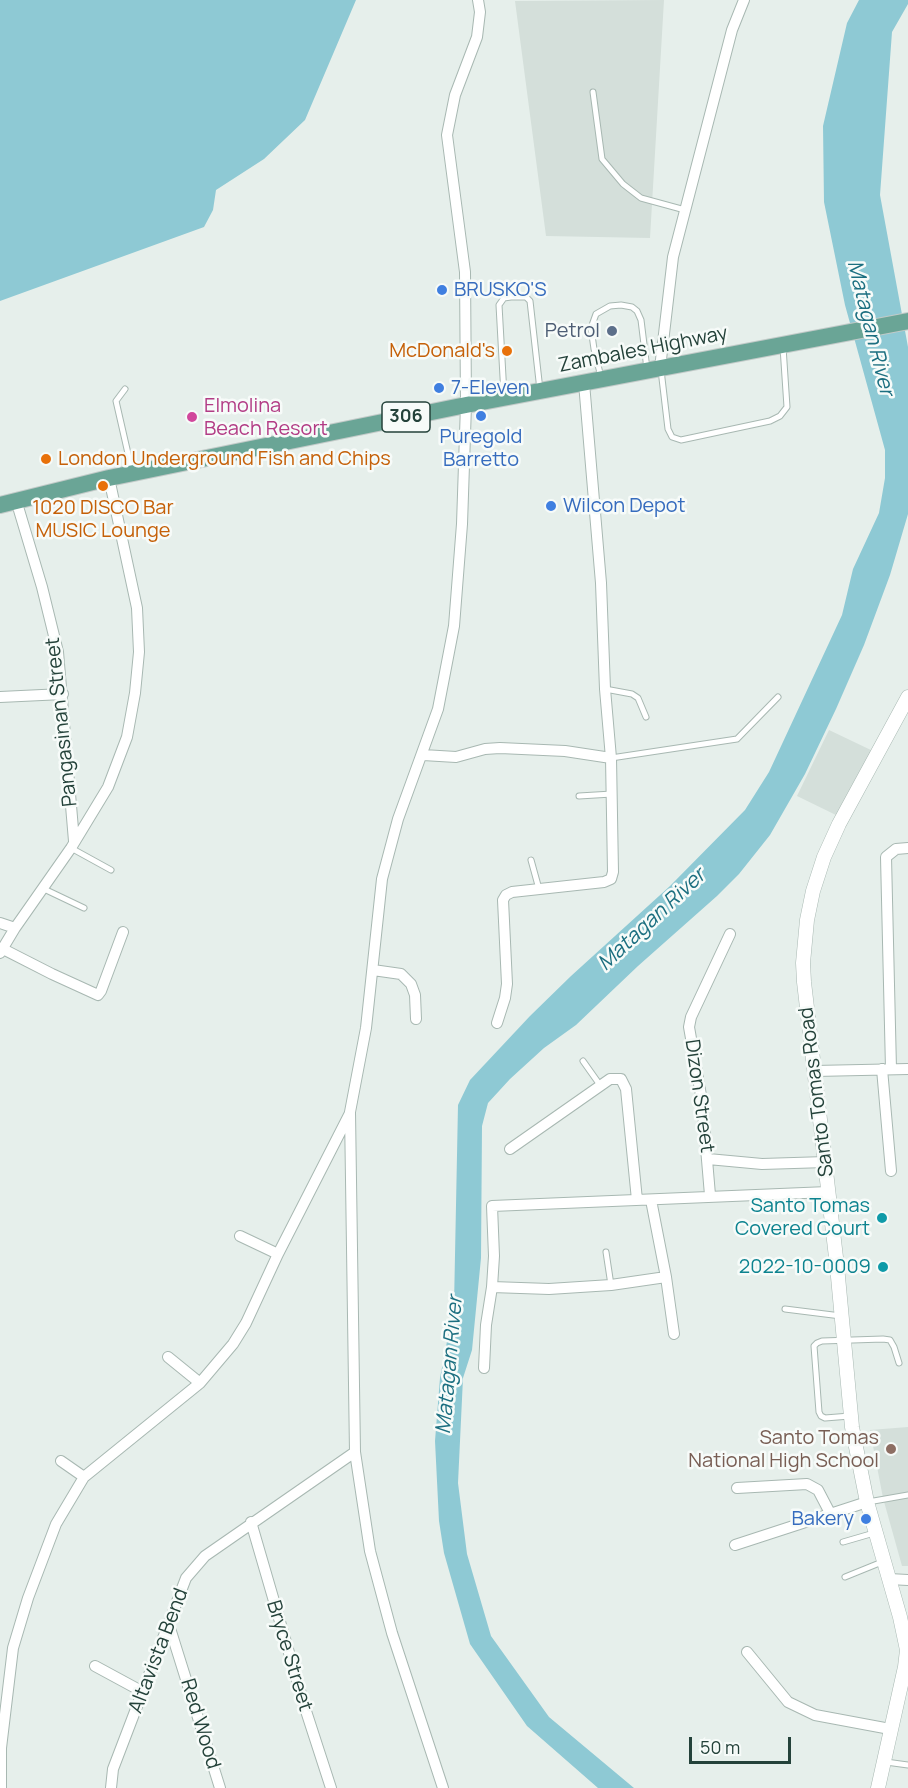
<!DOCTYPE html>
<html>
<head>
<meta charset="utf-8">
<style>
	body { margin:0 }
	#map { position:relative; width:908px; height:1788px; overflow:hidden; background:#e6efeb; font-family:Manrope,sans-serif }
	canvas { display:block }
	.scale { position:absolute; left:689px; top:1737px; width:102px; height:27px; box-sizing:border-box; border:3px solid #24423a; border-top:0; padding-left:8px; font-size:18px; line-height:21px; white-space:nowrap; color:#24423a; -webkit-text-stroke:4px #f7fbf9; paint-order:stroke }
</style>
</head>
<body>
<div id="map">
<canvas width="908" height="1788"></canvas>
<div class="scale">50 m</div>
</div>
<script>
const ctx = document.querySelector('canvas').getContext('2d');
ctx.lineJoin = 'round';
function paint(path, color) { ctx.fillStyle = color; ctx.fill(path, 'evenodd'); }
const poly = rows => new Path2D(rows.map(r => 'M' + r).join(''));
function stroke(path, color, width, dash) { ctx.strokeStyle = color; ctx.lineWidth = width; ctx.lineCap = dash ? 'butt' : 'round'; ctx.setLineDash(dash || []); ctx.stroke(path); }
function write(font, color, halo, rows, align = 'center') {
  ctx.font = font + ' Manrope,sans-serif'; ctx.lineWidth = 5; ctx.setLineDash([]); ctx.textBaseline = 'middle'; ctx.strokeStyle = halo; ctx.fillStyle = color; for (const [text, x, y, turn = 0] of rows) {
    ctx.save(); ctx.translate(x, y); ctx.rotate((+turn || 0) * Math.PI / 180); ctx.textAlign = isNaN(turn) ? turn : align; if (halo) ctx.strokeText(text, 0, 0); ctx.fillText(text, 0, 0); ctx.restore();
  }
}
const built = poly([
	[664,0,650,238,546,236,515,1],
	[829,730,873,751,838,816,797,796],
	[908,1427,908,1566,902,1566,883,1498,870,1430]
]);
const water = poly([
	[0,0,356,0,305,120,264,159,216,190,213,210,204,227,0,301],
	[859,0,908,0,908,4,892,32,880,195,908,347,908,514,890,575,864,645,836,709,805,774,770,835,739,874,717,896,638,966,576,1025,544,1048,510,1079,488,1103,482,1126,481,1258,472,1350,463,1378,458,1483,467,1554,491,1636,549,1717,634,1788,598,1788,527,1726,470,1644,444,1553,439,1521,435,1441,440,1378,454,1305,458,1105,470,1080,530,1016,571,976,670,886,745,810,769,772,842,615,853,569,879,513,885,478,885,450,845,305,824,202,823,126,847,23]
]);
const service = poly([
	[593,92,602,159,623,184,641,198,685,210],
	[661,370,668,429,672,437,681,440,770,421,780,416,787,407,783,347],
	[601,377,594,349,591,328,596,314,610,306,621,305,632,307,637,311,641,320,647,369],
	[125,389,116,401,132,471],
	[504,395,499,305,504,298,511,297,526,297,530,301,540,390],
	[605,689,632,694,638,698,646,717],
	[611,758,737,739,778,697],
	[579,796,612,794],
	[71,848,111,870],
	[531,860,539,889],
	[42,888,84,908],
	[583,1061,600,1085],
	[606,1252,611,1285],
	[785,1309,841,1316],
	[850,1416,825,1418,821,1416,819,1412,814,1346,817,1343,822,1341,883,1339,890,1340,894,1347,899,1363],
	[868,1502,908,1495],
	[843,1542,874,1533],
	[845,1577,882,1562],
	[886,1762,908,1765]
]);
const minor = poly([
	[660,368,673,257,732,30,744,0],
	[16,500,42,587,58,652,74,841],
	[0,697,63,694],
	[423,755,456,757,485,749,500,748,565,751,611,758],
	[0,923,15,928],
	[1,948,52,974,98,995,101,991,123,932],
	[0,953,15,928,71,848,108,787,127,737,135,693,139,652,137,608,109,478],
	[373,970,401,974,411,984,415,995,416,1019],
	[497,1023,505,998,507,984,503,900,506,895,512,892,604,882,611,879,613,872,611,758,605,689,601,583,584,383],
	[882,1069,891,1171],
	[891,1069,886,857,896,849,908,848],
	[815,1071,908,1069],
	[510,1149,610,1079,621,1079,626,1089,637,1200],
	[708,1159,762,1164,826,1162],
	[710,1195,702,1101,689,1027,691,1017,730,934],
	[651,1200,666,1277,674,1334],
	[240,1236,278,1254],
	[492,1287,494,1256,492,1206,828,1192],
	[168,1357,200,1383],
	[484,1368,486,1325,492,1287,549,1289,611,1285,666,1277],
	[61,1461,84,1477],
	[737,1488,807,1484,818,1490,830,1513],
	[251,1522,306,1711,331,1788],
	[735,1545,867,1502],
	[889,1579,908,1580],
	[169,1625,220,1788],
	[747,1652,788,1702,815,1715,890,1729],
	[95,1666,143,1692],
	[1,1788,1,1748,13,1648,28,1598,56,1524,84,1477,200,1383,233,1344,246,1323,278,1254,350,1113],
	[111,1788,113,1769,186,1578,205,1556,355,1452],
	[443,1788,392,1633,370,1551,355,1452,350,1112,366,1028,382,879,398,819,438,709,454,626,462,524,466,405,465,272,447,135,455,95,477,37,480,12,478,0]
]);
const tertiary = poly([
	[878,1788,905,1667,907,1650,900,1617,867,1502,852,1427,837,1266,804,982,803,963,807,920,813,891,824,857,839,824,908,697]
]);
const primary = poly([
	[0,505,109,478,466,405,908,321]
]);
const markers = [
	[442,290,6,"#3f7fe0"],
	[612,331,6,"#5c6f8a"],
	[507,351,6,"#e8710a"],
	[439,388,6,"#3f7fe0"],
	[481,416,6,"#3f7fe0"],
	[192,417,6,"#d1479c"],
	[46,459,6,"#e8710a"],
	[103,486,6,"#e8710a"],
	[551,506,6,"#3f7fe0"],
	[882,1218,6,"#0f9aa8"],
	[883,1267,6,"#0f9aa8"],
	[891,1449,6,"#8d6e63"],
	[866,1519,6,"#3f7fe0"]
];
const shields = [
	[406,417,48]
];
const shieldNames = [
	["306",406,417]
];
const shopNames = [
	["BRUSKO'S",454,290],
	["7-Eleven",451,388],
	["Puregold",481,437,"center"],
	["Barretto",481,460,"center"],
	["Wilcon Depot",563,506],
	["Bakery",854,1519,"right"]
];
const serviceNames = [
	["Petrol",600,331]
];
const streetNames = [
	["Zambales Highway",643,350,-11],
	["Pangasinan Street",62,722,-96],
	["Santo Tomas Road",817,1092,-97],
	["Dizon Street",699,1096,82],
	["Altavista Bend",159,1651,-69],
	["Bryce Street",289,1656,73],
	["Red Wood",200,1724,73]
];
const foodNames = [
	["McDonald's",495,351],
	["London Underground Fish and Chips",58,459,"left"],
	["1020 DISCO Bar",103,508,"center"],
	["MUSIC Lounge",103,531,"center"]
];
const hotelNames = [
	["Elmolina",204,406],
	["Beach Resort",204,429]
];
const cultureNames = [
	["Santo Tomas",870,1206],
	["Covered Court",870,1229],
	["2022-10-0009",871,1267]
];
const educationNames = [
	["Santo Tomas",879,1438],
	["National High School",879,1461]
];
const waterNames = [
	["Matagan River",870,328,76],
	["Matagan River",652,920,-43],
	["Matagan River",450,1365,-85]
];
paint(built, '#d4dfda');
paint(water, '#8ec9d4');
stroke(service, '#a8b8b2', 7);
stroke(minor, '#a8b8b2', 12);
stroke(tertiary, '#a8b8b2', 15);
stroke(primary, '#c2cac8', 18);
stroke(service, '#fff', 5);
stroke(minor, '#fff', 10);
stroke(tertiary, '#fff', 14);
stroke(primary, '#6aa596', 16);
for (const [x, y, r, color] of markers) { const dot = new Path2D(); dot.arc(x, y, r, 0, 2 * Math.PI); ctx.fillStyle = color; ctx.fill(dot); stroke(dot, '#f7fbf9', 2); }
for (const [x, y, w] of shields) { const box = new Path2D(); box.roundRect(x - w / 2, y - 15, w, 30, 4.5); ctx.fillStyle = '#f7fbf9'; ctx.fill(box); stroke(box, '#24423a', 1.5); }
write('bold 18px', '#24423a', null, shieldNames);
write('20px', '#366cbe', '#f7fbf9', shopNames, 'left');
write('20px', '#4e5e75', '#f7fbf9', serviceNames, 'right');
write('20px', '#24423a', '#f7fbf9', streetNames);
write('20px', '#c56008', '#f7fbf9', foodNames, 'right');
write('20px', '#b23c85', '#f7fbf9', hotelNames, 'left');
write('20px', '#0d838f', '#f7fbf9', cultureNames, 'right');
write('20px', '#785e54', '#f7fbf9', educationNames, 'right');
write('italic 21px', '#1c6f80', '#f7fbf9', waterNames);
</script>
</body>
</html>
